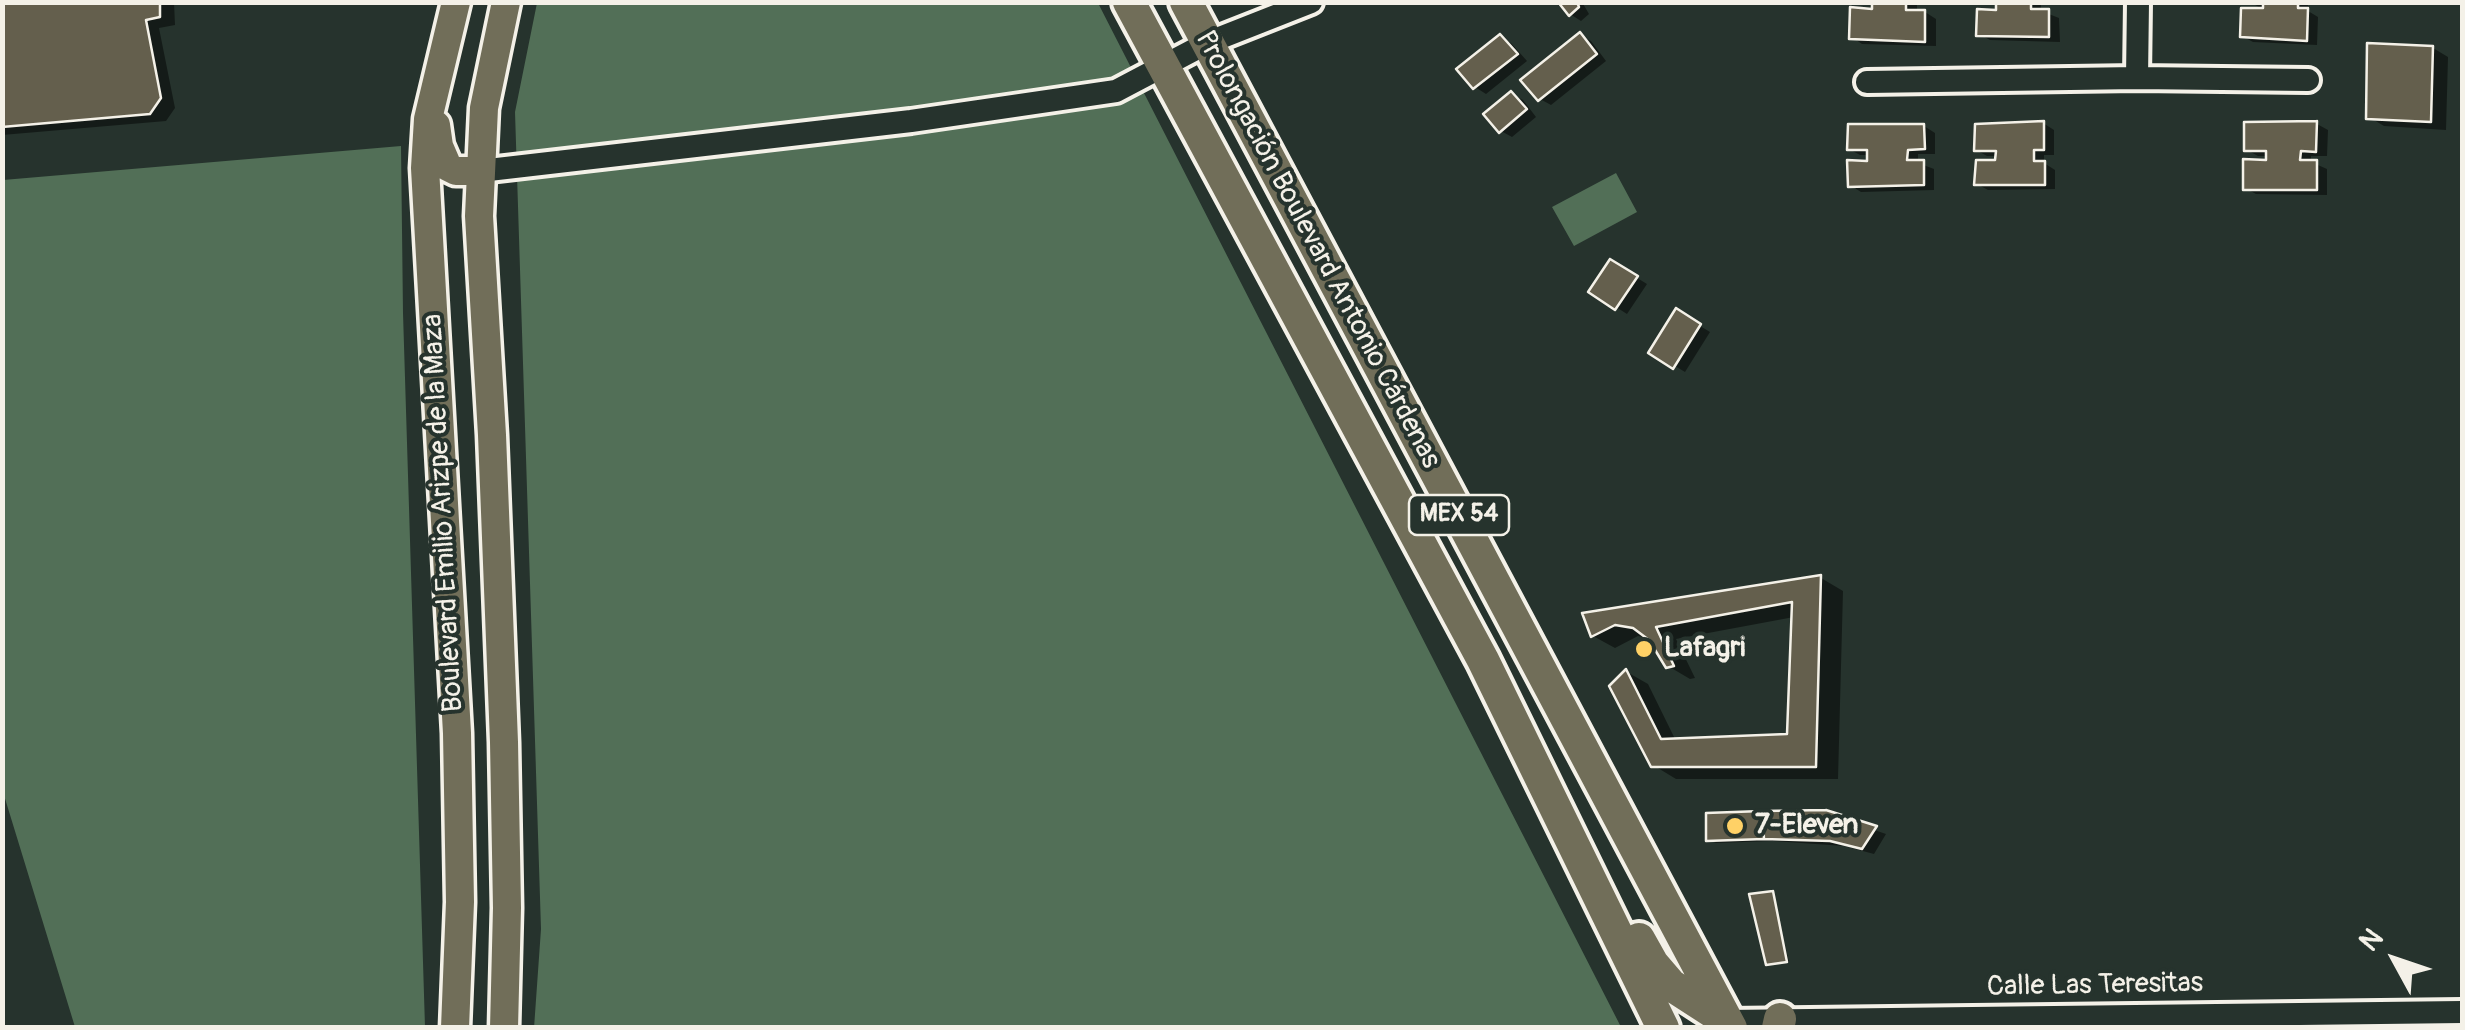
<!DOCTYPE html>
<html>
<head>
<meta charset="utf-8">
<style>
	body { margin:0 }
	#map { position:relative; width:2465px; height:1030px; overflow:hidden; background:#26332d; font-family:Pangolin,sans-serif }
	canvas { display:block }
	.frame { position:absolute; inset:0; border:5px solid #f4f1e8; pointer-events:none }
	.north { position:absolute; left:2345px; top:910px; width:100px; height:100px; -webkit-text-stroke:8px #26332d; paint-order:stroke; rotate:310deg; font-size:28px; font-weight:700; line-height:40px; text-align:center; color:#f4f1e8 }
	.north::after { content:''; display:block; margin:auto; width:35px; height:45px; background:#f4f1e8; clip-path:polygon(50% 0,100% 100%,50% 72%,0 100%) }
</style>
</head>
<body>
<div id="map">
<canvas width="2465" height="1030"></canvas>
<div class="frame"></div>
<div class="north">N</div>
</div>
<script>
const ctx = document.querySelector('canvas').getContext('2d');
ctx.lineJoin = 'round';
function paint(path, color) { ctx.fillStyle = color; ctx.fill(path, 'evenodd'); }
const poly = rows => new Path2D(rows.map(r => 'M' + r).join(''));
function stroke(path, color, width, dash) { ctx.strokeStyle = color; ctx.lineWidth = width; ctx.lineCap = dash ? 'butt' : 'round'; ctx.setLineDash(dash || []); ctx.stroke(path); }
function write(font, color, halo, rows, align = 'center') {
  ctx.font = font + ' Pangolin,sans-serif'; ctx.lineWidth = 8; ctx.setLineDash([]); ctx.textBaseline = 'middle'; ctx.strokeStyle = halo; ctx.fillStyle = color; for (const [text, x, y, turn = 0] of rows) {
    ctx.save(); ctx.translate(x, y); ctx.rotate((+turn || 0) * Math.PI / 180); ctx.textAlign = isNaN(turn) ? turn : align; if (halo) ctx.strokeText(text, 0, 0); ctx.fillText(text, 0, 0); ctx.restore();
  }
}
const green = poly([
	[537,3,1098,3,1621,1027,534,1028,541,929,515,112],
	[401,146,403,313,425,1027,75,1027,3,792,3,180],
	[1616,173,1637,212,1574,246,1552,207]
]);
const shadow = poly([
	[2,2,174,2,175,25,159,28,175,108,166,121,2,135],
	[1561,2,1582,2,1589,14,1581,21,1570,14],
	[1858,2,1935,2,1917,5,1917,12,1925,12,1936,19,1936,46,1862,44,1852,37,1875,12,1875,5],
	[1989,2,2059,2,2041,5,2041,11,2059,18,2060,42,1990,40,1979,34,1999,13,1999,5],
	[2250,2,2318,2,2308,3,2308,11,2318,17,2317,45,2253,42,2242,36,2264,10],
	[1580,35,1591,41,1606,61,1551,105,1540,99],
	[1500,37,1511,43,1527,61,1486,94,1475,87,1459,69],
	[2433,48,2448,57,2446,130,2384,126,2369,117],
	[1512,94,1523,100,1536,117,1512,137,1501,131],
	[2043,123,2054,130,2054,155,2044,155,2044,163,2055,170,2055,189,1988,190,1977,184,1998,163,1998,156,1987,156,1976,150],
	[2317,124,2328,130,2327,156,2311,156,2311,162,2327,169,2327,195,2256,194,2245,188,2268,163,2268,156,2258,156,2247,150],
	[1924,126,1935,133,1935,154,1918,154,1918,163,1934,169,1934,190,1861,192,1850,185,1869,163,1869,155,1860,155,1849,149],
	[1611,262,1647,284,1627,314,1591,291],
	[1677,312,1710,332,1685,372,1652,352],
	[1821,578,1843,591,1838,779,1676,779,1653,765,1627,672,1648,684,1676,741,1789,736,1794,617,1676,639,1695,678,1690,679,1668,666,1652,639,1638,636,1615,648,1593,636,1586,615],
	[1825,813,1886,834,1874,854,1844,846,1773,841,1716,843,1709,840],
	[1773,894,1789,962,1771,965,1768,964]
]);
const building = poly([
	[2,2,160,2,160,17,146,20,161,98,150,114,2,127,2,2],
	[1558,2,1577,2,1579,7,1569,16,1558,2],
	[1872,2,1906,2,1906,10,1925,10,1925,42,1849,39,1850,7,1872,9,1872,2],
	[1996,2,2031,2,2031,9,2049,9,2049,37,1976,36,1977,9,1996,10,1996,2],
	[2263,2,2298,2,2298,8,2308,8,2307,41,2240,37,2241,8,2263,8,2263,2],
	[1580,32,1597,54,1538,101,1520,80,1580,32],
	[1500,34,1518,54,1473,89,1456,69,1500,34],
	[2367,43,2433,46,2431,122,2366,119,2367,43],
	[1511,91,1527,109,1499,133,1483,114,1511,91],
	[2044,121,2044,150,2034,150,2034,161,2045,161,2045,185,1974,185,1976,160,1995,160,1996,151,1974,151,1975,124,2044,121],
	[2317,121,2316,152,2301,151,2300,160,2317,160,2317,190,2243,190,2243,159,2266,160,2266,151,2244,151,2244,122,2317,121],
	[1848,124,1924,124,1925,149,1908,150,1907,160,1924,160,1924,185,1848,187,1847,160,1867,161,1867,150,1847,150,1848,124],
	[1610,259,1638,276,1615,310,1588,292,1610,259],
	[1676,308,1701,324,1673,369,1648,353,1676,308],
	[1821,575,1816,767,1651,767,1609,686,1626,669,1661,739,1787,734,1792,602,1656,627,1674,666,1666,668,1649,640,1633,628,1615,625,1591,637,1582,613,1821,575],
	[1826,810,1877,826,1862,849,1830,841,1764,839,1762,811,1826,810],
	[1762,811,1764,839,1706,841,1706,813,1762,811],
	[1773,891,1787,962,1766,965,1749,894,1773,891]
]);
const minor = poly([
	[2137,78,2138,2],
	[1867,82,2137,78,2308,80],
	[480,171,911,121,1116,91,1207,43,1311,2],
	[1728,1021,2462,1012]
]);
const major = poly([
	[436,125,439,146,448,167,456,171,480,171],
	[455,1028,460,902,457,733,425,168,428,119,456,2],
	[504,1028,507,908,504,742,492,435,479,216,484,108,506,2]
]);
const highway = poly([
	[1129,2,1483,660,1663,1028],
	[1186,2,1731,1028],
	[1639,939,1653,964,1671,985,1725,1020],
	[1778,1028,1780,1019]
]);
const markers = [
	[1644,649,10,"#ffd166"],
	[1735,826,10,"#ffd166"]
];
const shields = [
	[1459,515,100]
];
const shieldNames = [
	["MEX 54",1459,515]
];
const streetNames = [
	["Prolongación Boulevard Antonio Cárdenas",1317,250,62],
	["Boulevard Emilio Arizpe de la Maza",444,513,-93],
	["Calle Las Teresitas",2095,986,-1]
];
const poiNames = [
	["Lafagri",1664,649],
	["7-Eleven",1755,826]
];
paint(green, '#526f57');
paint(shadow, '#0007');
paint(building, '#645f4d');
stroke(building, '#f4f1e8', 2.5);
stroke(minor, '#f4f1e8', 30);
stroke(major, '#f4f1e8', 35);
stroke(highway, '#f4f1e8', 40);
stroke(minor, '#26332d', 22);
stroke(major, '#716e59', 28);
stroke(highway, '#716e59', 32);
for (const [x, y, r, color] of markers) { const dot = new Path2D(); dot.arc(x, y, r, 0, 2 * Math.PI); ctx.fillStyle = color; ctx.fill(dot); stroke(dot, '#26332d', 4); }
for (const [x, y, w] of shields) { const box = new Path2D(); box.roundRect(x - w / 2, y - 20, w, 40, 8); ctx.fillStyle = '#26332d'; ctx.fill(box); stroke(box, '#f4f1e8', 2.5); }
write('bold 25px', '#f4f1e8', null, shieldNames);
write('28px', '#f4f1e8', '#26332d', streetNames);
write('bold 28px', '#f4f1e8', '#26332d', poiNames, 'left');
</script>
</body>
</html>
